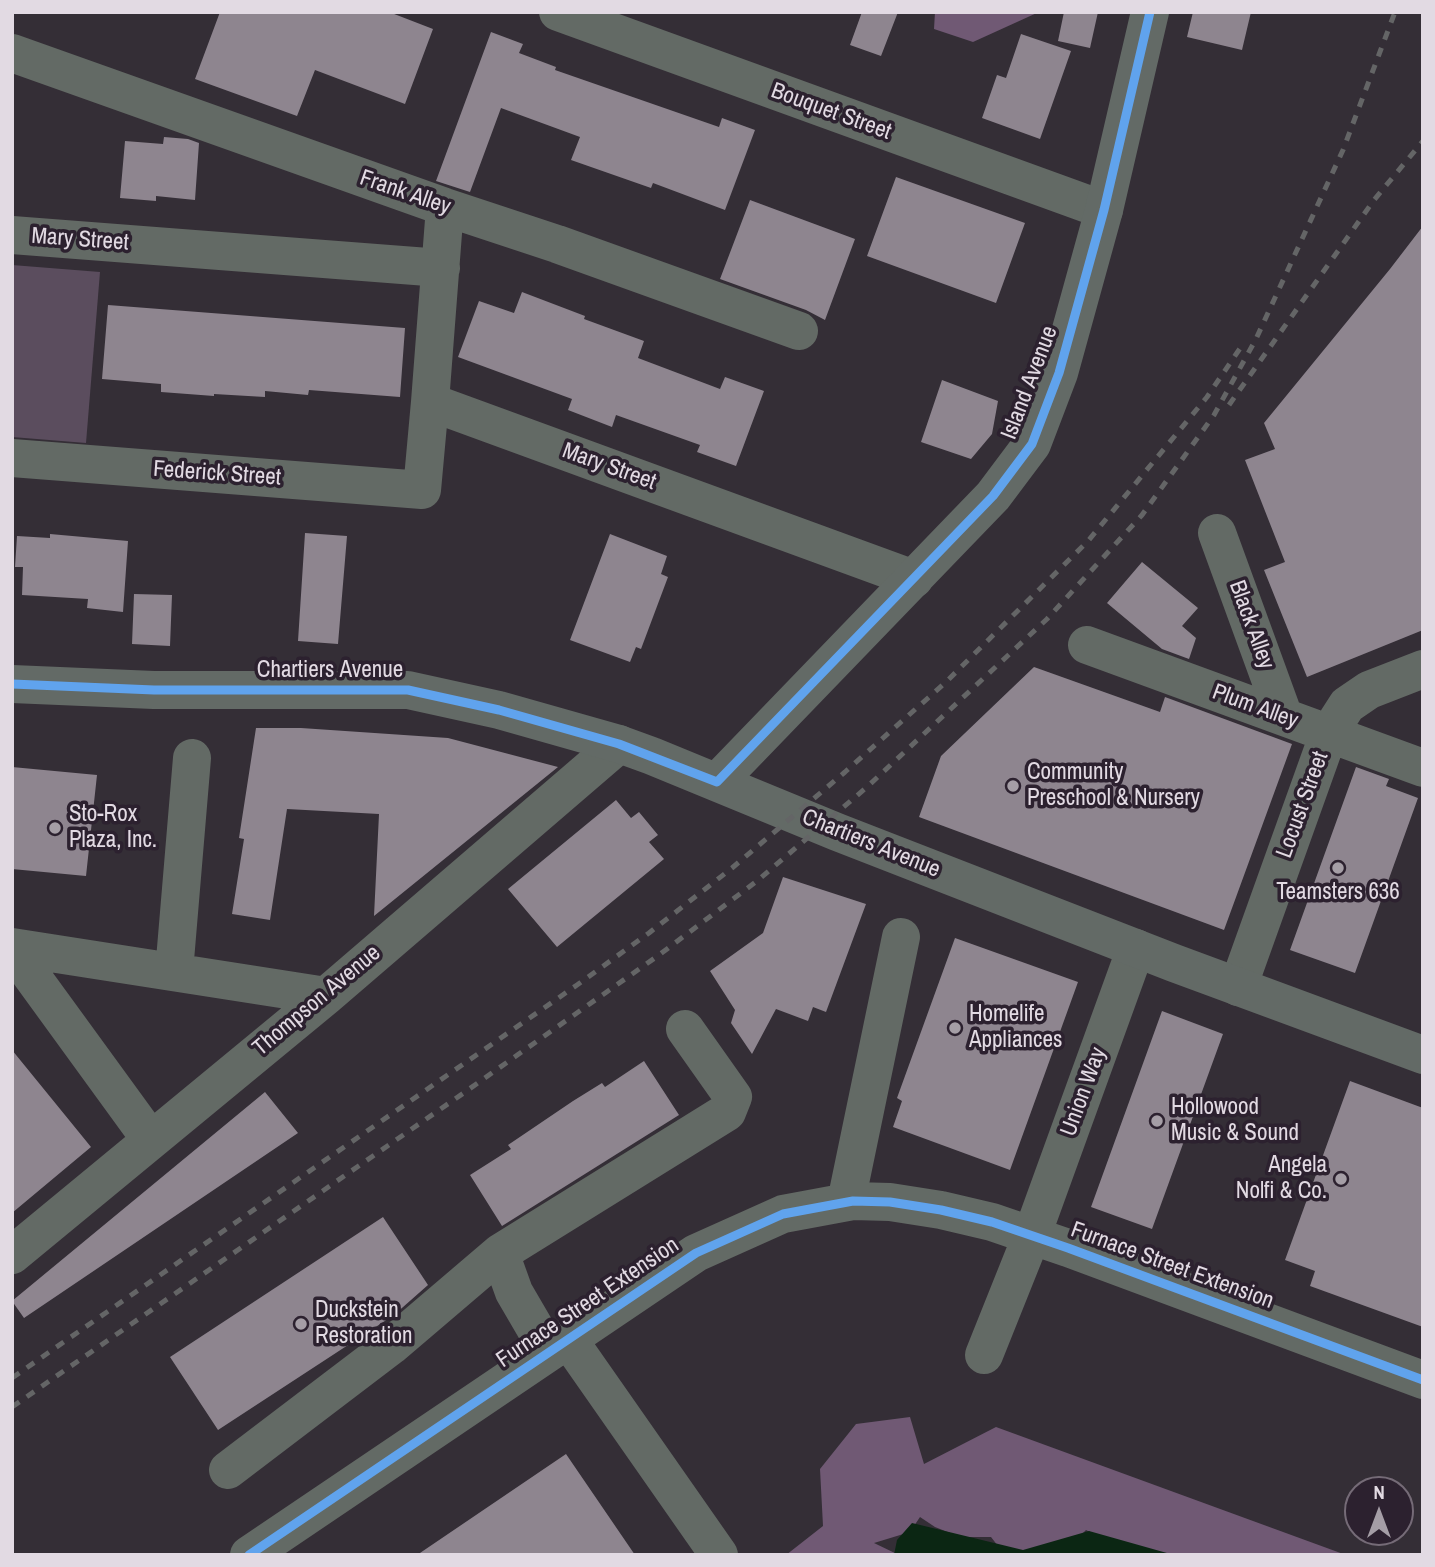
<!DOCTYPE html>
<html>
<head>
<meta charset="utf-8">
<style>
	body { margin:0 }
	#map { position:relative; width:1435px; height:1567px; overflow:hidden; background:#342e36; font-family:"Archivo Narrow",sans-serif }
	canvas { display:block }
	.frame { position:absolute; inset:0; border:14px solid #e2dae3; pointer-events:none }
	.north { position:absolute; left:1344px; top:1476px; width:70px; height:70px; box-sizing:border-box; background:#2c212f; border:2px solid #756b77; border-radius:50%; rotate:0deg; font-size:19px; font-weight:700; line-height:28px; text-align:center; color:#e2dae3 }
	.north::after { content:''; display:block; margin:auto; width:24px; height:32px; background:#a59ea6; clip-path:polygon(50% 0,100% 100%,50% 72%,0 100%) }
</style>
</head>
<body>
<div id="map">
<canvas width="1435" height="1567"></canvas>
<div class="frame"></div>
<div class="north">N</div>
</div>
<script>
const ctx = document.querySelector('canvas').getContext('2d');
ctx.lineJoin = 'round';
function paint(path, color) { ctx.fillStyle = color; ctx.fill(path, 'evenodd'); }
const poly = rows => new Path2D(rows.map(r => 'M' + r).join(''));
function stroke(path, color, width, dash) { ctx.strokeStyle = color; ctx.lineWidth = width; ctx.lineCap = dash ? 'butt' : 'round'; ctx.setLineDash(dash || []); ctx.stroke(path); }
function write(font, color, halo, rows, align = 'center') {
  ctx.font = font + ' "Archivo Narrow",sans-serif'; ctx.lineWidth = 7; ctx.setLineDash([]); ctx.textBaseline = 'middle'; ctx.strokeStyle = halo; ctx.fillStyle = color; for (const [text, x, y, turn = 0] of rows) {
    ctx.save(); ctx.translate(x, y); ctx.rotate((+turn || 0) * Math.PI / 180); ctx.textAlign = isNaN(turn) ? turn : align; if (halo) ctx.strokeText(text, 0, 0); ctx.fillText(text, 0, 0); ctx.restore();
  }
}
const green = poly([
	[12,265,100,272,86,443,12,437]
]);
const forest = poly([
	[935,12,1039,12,973,42,934,29],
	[910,1417,924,1464,996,1427,1346,1555,1141,1555,1125,1550,1086,1530,1067,1549,1005,1555,991,1537,960,1537,935,1527,920,1517,910,1532,874,1543,899,1555,786,1555,823,1526,820,1469,856,1424]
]);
const water = poly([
	[912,1523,1023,1550,1089,1531,1174,1555,894,1555,897,1540]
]);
const building = poly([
	[220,12,389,12,433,29,405,104,315,70,297,116,195,79],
	[862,12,898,12,881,56,850,45],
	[1064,12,1098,12,1090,48,1058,41],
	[1193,12,1251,12,1242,50,1187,37],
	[491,32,523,44,519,53,556,67,555,70,719,127,722,118,755,130,725,210,653,183,651,188,571,160,580,137,501,108,470,192,436,181],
	[1021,34,1071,51,1040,139,982,118,997,75,1006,78],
	[164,137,188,139,199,143,195,200,156,196,156,201,120,198,125,141,163,144],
	[896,177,1025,223,996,303,867,256],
	[750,200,855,239,825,320,806,310,720,279],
	[1423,226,1423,630,1307,677,1264,570,1285,562,1245,460,1275,449,1264,423,1390,269],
	[522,292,585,316,584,319,644,341,638,358,720,389,725,377,764,391,736,466,697,452,700,445,616,415,612,427,568,410,572,399,458,357,479,301,514,313],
	[108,305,405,328,400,397,309,390,308,395,265,391,265,397,214,394,214,396,161,392,161,384,102,379],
	[942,380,998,401,992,434,971,459,921,442],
	[305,533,347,536,338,644,298,641],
	[50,534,128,541,123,612,87,608,88,599,22,595,23,567,15,567,17,536,50,538],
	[610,534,667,556,661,574,668,577,641,649,636,647,630,662,570,640],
	[1142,562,1198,608,1182,626,1196,638,1189,659,1162,649,1107,603],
	[134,594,172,595,170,646,132,644],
	[1034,667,1160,712,1165,697,1292,744,1224,930,919,817,941,756],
	[256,728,301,728,448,738,558,767,374,916,379,814,287,809,270,920,232,914,244,839,239,838],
	[12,767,97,775,86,876,12,869],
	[1356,767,1389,779,1386,786,1418,798,1355,973,1290,950],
	[616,800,631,818,639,812,658,835,649,842,664,859,557,947,508,889],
	[783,877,866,904,826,1012,813,1007,808,1021,776,1009,752,1054,731,1023,735,1010,710,971,763,933],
	[955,938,1078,982,1010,1170,893,1127,902,1101,897,1098],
	[1162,1011,1223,1034,1152,1229,1091,1207],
	[12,1050,91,1147,12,1213],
	[644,1061,679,1115,502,1226,470,1175,511,1149,508,1145,573,1101,602,1083,605,1087],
	[1350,1081,1423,1108,1423,1327,1310,1286,1315,1271,1285,1260],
	[265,1092,298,1133,24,1318,12,1301],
	[383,1217,428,1285,394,1315,218,1430,170,1357],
	[566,1454,635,1555,417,1555]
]);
const minor = poly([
	[558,12,1104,210],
	[12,53,445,207,557,244,799,331],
	[445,207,430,402,914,579],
	[12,235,441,268],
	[12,458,422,490,430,402],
	[1217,533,1284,717],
	[1087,645,1423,768],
	[12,947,326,996],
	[12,949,151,1140],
	[174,972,192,758],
	[1238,987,1329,733,1347,705,1369,690,1423,669],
	[846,1202,901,937],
	[12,1255,326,996,619,744],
	[568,1339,719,1555],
	[549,1352,514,1292,500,1253,727,1112,733,1097,685,1029],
	[984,1355,1032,1235,1136,948],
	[228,1470,391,1346,500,1253],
	[249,1555,696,1253,783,1214,853,1201,890,1202,941,1210,992,1222,1068,1248,1423,1380]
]);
const major = poly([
	[12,684,154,690,408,690,499,710,619,744,652,756,837,832,1174,963,1423,1055],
	[717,782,993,496,1032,444,1059,373,1104,210,1150,12]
]);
const rail = poly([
	[1229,405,1374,200,1423,141],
	[12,1378,577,985,649,933,732,868,845,772,947,681,1088,541,1207,397,1243,344],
	[12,1407,465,1092,659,955,757,881,867,787,1047,619,1142,515,1214,415,1256,339,1343,150,1395,12]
]);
const cycleway = poly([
	[12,684,154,690,408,690,499,710,619,744,717,782,993,496,1032,444,1059,373,1104,210,1150,12],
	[249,1555,696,1253,783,1214,853,1201,890,1202,941,1210,992,1222,1068,1248,1423,1380]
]);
const markers = [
	[1013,786,7,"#a59ea6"],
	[55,828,7,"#a59ea6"],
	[1338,868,7,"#a59ea6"],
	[955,1028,7,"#a59ea6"],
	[1157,1121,7,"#a59ea6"],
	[1341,1179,7,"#a59ea6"],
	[301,1324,7,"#a59ea6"]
];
const streetNames = [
	["Bouquet Street",831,112,20],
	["Frank Alley",405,193,19],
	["Mary Street",80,240,4],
	["Island Avenue",1030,383,-69],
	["Mary Street",609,467,20],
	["Federick Street",217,474,4],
	["Black Alley",1251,625,70],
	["Chartiers Avenue",330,671],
	["Plum Alley",1255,707,20],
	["Locust Street",1303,805,-70],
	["Chartiers Avenue",871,844,22],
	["Thompson Avenue",317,1001,-40],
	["Union Way",1084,1092,-70],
	["Furnace Street Extension",1172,1266,20],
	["Furnace Street Extension",588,1303,-34]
];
const poiNames = [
	["Community",1027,773],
	["Preschool & Nursery",1027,799],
	["Sto-Rox",69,815],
	["Plaza, Inc.",69,841],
	["Teamsters 636",1338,893,"center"],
	["Homelife",969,1015],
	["Appliances",969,1041],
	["Hollowood",1171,1108],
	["Music & Sound",1171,1134],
	["Angela",1327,1166,"right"],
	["Nolfi & Co.",1327,1192,"right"],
	["Duckstein",315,1311],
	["Restoration",315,1337]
];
paint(green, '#5b4d5e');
paint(forest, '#705974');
paint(water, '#0b2613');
paint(building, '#8e858f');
stroke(minor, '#636a65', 38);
stroke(major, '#636a66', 38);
stroke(rail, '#646566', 5, [9, 9]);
stroke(cycleway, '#60a3ed', 9);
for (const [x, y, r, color] of markers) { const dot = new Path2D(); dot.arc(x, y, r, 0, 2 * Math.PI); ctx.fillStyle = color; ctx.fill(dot); stroke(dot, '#2c212f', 2.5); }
write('23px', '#e2dae3', '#2c212f', streetNames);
write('23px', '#e2dae3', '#2c212f', poiNames, 'left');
</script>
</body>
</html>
